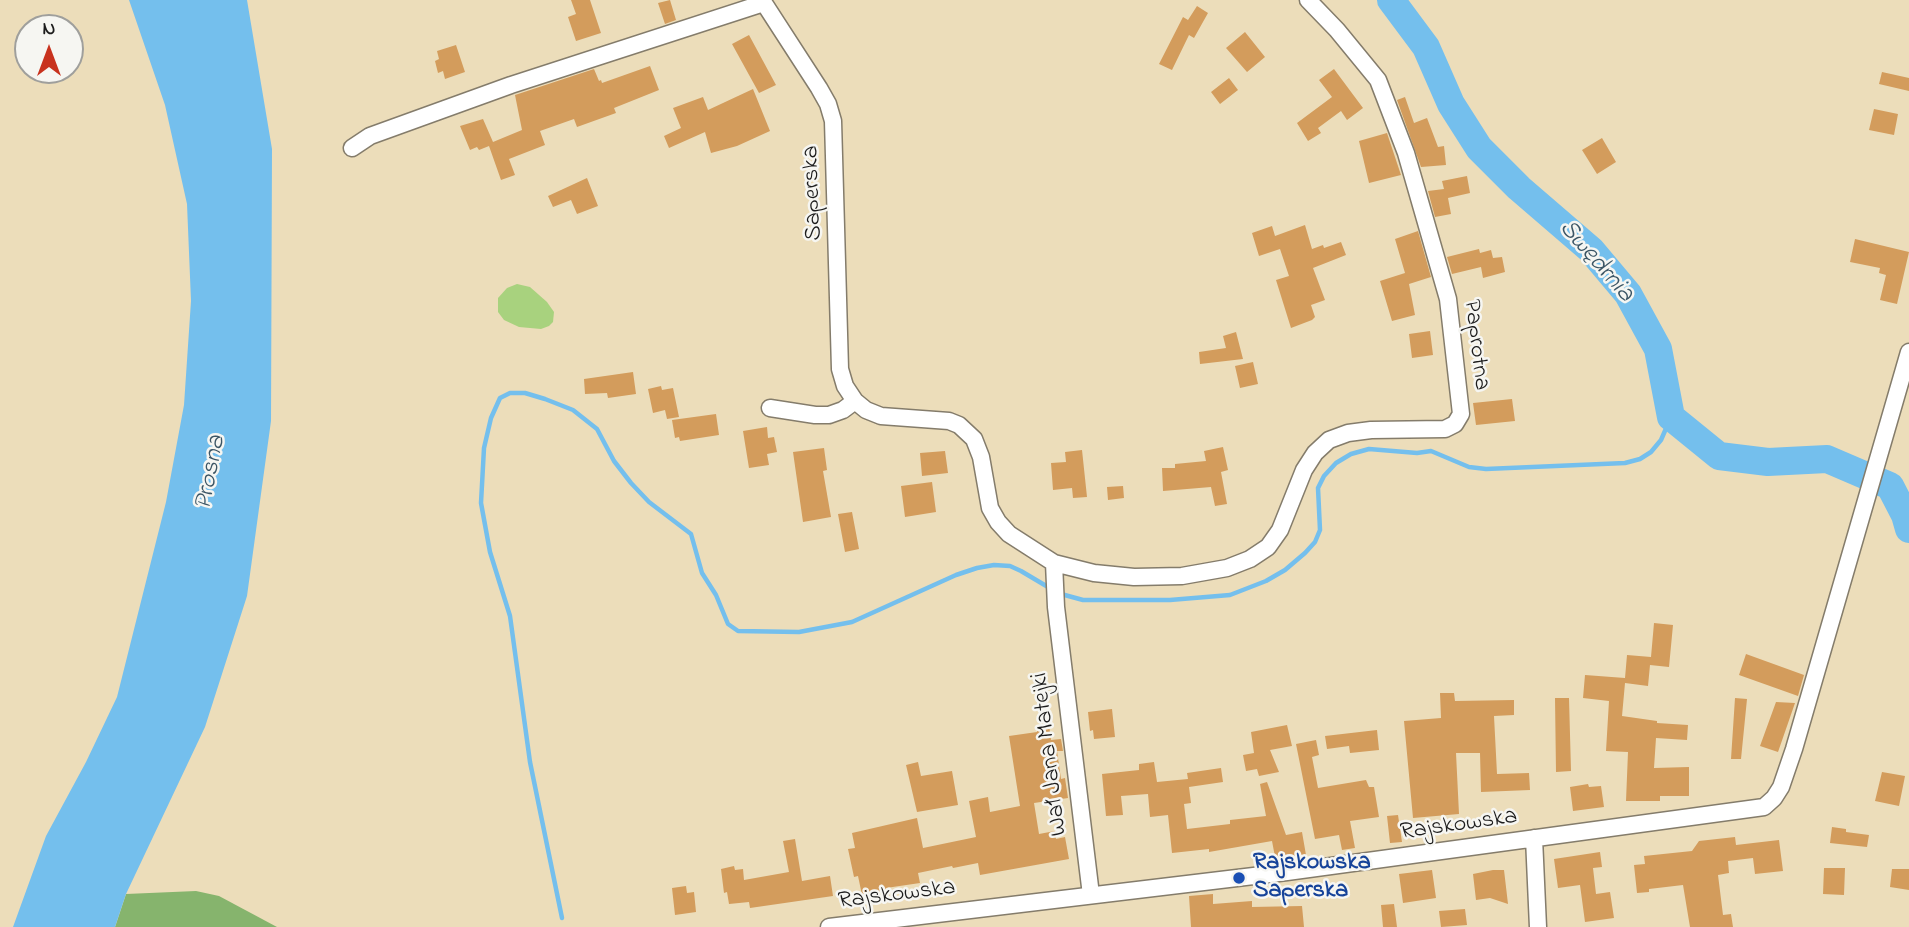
<!DOCTYPE html>
<html>
<head>
<meta charset="utf-8">
<style>
	body { margin:0 }
	#map { position:relative; width:1909px; height:927px; overflow:hidden; background:#ecddba; font-family:"Indie Flower",sans-serif }
	canvas { display:block }
	.north { position:absolute; left:14px; top:14px; width:70px; height:70px; box-sizing:border-box; background:#f6f6f2; border:2px solid #9f9f9c; border-radius:50%; rotate:0deg; font-size:19px; font-weight:700; line-height:28px; text-align:center; color:#1c1c1c }
	.north::after { content:''; display:block; margin:auto; width:24px; height:32px; background:#c8321e; clip-path:polygon(50% 0,100% 100%,50% 72%,0 100%) }
</style>
</head>
<body>
<div id="map">
<canvas width="1909" height="927"></canvas>
<div class="north">N</div>
</div>
<script>
const ctx = document.querySelector('canvas').getContext('2d');
ctx.lineJoin = 'round';
function paint(path, color) { ctx.fillStyle = color; ctx.fill(path, 'evenodd'); }
const poly = rows => new Path2D(rows.map(r => 'M' + r).join(''));
function stroke(path, color, width, dash) { ctx.strokeStyle = color; ctx.lineWidth = width; ctx.lineCap = dash ? 'butt' : 'round'; ctx.setLineDash(dash || []); ctx.stroke(path); }
function write(font, color, halo, rows, align = 'center') {
  ctx.font = font + ' "Indie Flower",sans-serif'; ctx.lineWidth = 5; ctx.setLineDash([]); ctx.textBaseline = 'middle'; ctx.strokeStyle = halo; ctx.fillStyle = color; for (const [text, x, y, turn = 0] of rows) {
    ctx.save(); ctx.translate(x, y); ctx.rotate((+turn || 0) * Math.PI / 180); ctx.textAlign = isNaN(turn) ? turn : align; if (halo) ctx.strokeText(text, 0, 0); ctx.fillText(text, 0, 0); ctx.restore();
  }
}
const green = poly([
	[517,284,530,287,547,302,554,312,553,322,549,326,541,329,519,327,504,320,498,312,498,298,507,288]
]);
const forest = poly([
	[196,891,219,896,277,927,115,927,126,894]
]);
const water = poly([
	[129,0,247,0,272,149,271,421,247,596,205,727,126,894,115,927,13,927,46,836,86,762,117,697,166,502,184,405,191,301,187,204,165,105]
]);
const stream = poly([
	[1061,594,1083,600,1170,600,1230,595,1266,581,1285,570,1305,553,1315,542,1320,530,1318,488,1324,476,1336,463,1351,454,1369,449,1417,453,1431,451,1469,467,1486,469,1625,463,1640,459,1651,452,1661,440,1671,417],
	[562,918,530,762,510,616,490,552,481,503,484,448,491,418,500,398,510,393,525,393,545,399,573,410,597,429,614,461,631,483,649,502,691,534,702,573,716,595,728,624,738,631,799,632,852,622,956,575,977,568,994,565,1010,566,1021,571,1053,590]
]);
const river = poly([
	[1391,0,1426,47,1451,104,1479,148,1519,188,1591,250,1628,294,1658,349,1671,417,1719,456,1768,462,1827,459,1890,486,1905,515,1909,529]
]);
const building = poly([
	[571,0,590,0,601,33,576,41,568,17,576,14],
	[670,0,676,20,665,24,658,3],
	[1197,6,1208,13,1194,38,1189,35,1172,70,1159,64,1183,17,1188,20],
	[1245,32,1265,57,1247,72,1226,48],
	[749,35,776,85,759,93,732,44],
	[456,45,465,72,445,79,443,71,438,73,435,61,439,59,437,51],
	[650,66,659,90,614,108,616,113,577,127,574,119,540,131,545,145,509,159,515,175,501,180,489,146,479,150,477,147,470,150,460,126,483,119,493,142,522,130,515,95,594,69,599,81,601,80,602,83],
	[1334,69,1363,108,1347,120,1341,111,1318,128,1321,133,1308,141,1297,123,1332,97,1319,80],
	[1882,72,1909,78,1909,91,1879,84],
	[1229,78,1238,90,1220,104,1211,92],
	[753,89,770,131,737,146,711,153,705,132,669,148,664,136,681,128,673,108,703,97,708,110],
	[1405,97,1414,123,1427,118,1438,147,1444,146,1446,165,1421,167,1397,100],
	[1874,109,1898,114,1894,135,1869,130],
	[1387,133,1401,175,1369,183,1359,141],
	[1602,138,1616,162,1597,174,1582,150],
	[1467,176,1470,193,1448,198,1451,214,1435,217,1428,191,1444,189,1442,181],
	[587,178,598,206,577,214,571,200,553,207,548,196],
	[1305,225,1312,249,1323,245,1324,248,1341,242,1346,255,1313,268,1325,300,1311,305,1315,317,1312,320,1291,328,1276,280,1289,276,1280,249,1259,256,1252,233,1272,226,1275,236],
	[1418,231,1431,277,1409,284,1415,315,1392,321,1380,281,1405,273,1395,239],
	[1855,239,1909,252,1897,304,1880,300,1886,275,1879,273,1880,268,1850,262],
	[1479,249,1480,253,1491,250,1493,258,1502,257,1505,272,1483,278,1481,267,1452,274,1447,257],
	[1430,331,1433,355,1412,358,1409,334],
	[1236,332,1243,359,1200,364,1199,352,1226,348,1223,336],
	[1253,362,1258,384,1240,388,1235,366],
	[633,372,636,394,608,398,607,393,585,394,584,379],
	[661,386,662,390,673,388,679,417,667,419,665,410,653,413,648,389],
	[1512,399,1515,421,1476,425,1473,403],
	[716,414,719,435,680,441,679,437,675,438,672,420],
	[767,427,768,438,774,437,777,452,767,454,769,465,749,468,743,431],
	[1223,447,1228,470,1221,472,1227,504,1215,506,1211,487,1163,491,1162,468,1175,468,1175,464,1206,461,1204,451],
	[824,448,827,470,823,471,831,517,803,522,793,452],
	[1082,450,1087,497,1073,498,1072,488,1053,490,1051,463,1066,462,1065,452],
	[945,451,948,473,922,476,920,453],
	[932,482,936,512,905,517,901,486],
	[1123,486,1124,498,1108,500,1107,487],
	[852,512,859,549,845,552,838,514],
	[1654,623,1673,625,1669,667,1650,665,1648,686,1625,683,1622,716,1657,721,1657,723,1688,725,1687,740,1656,738,1654,768,1689,767,1689,796,1660,796,1660,801,1626,801,1628,752,1606,751,1609,701,1583,698,1585,675,1625,678,1627,655,1651,657],
	[1746,654,1804,675,1798,696,1739,675],
	[1440,693,1454,693,1455,701,1514,700,1514,715,1494,716,1497,774,1529,773,1530,790,1481,792,1480,753,1456,753,1459,814,1413,818,1404,721,1441,718],
	[1555,698,1569,698,1571,771,1556,772],
	[1735,698,1747,699,1741,759,1731,759],
	[1776,702,1795,703,1778,752,1760,746],
	[1112,709,1115,737,1094,739,1093,730,1090,731,1088,712],
	[1049,725,1051,740,1061,739,1063,751,1057,751,1061,779,1065,778,1068,798,1034,803,1039,834,1055,831,1056,839,1065,837,1069,859,980,875,978,863,953,868,952,866,918,873,920,883,886,888,886,891,862,895,858,876,854,877,848,849,855,848,852,833,917,818,923,848,976,837,969,801,988,797,990,812,1020,806,1009,736,1037,732,1037,727],
	[1287,725,1292,746,1270,750,1279,772,1259,776,1257,769,1246,771,1243,755,1254,753,1251,732],
	[1377,730,1379,750,1350,753,1349,746,1327,749,1325,736],
	[1316,740,1319,755,1312,757,1318,788,1366,780,1369,787,1374,787,1379,817,1350,821,1355,848,1342,850,1339,835,1315,839,1296,744],
	[918,762,921,776,952,771,958,805,917,812,906,765],
	[1154,762,1157,782,1188,779,1187,773,1221,768,1223,782,1189,787,1191,803,1184,804,1187,829,1230,824,1230,820,1266,816,1260,784,1267,782,1286,835,1302,832,1306,855,1276,862,1272,841,1209,852,1209,849,1172,853,1168,815,1150,817,1148,794,1121,796,1123,815,1106,816,1102,774,1139,770,1139,764],
	[1882,772,1905,776,1899,806,1875,801],
	[1588,784,1589,787,1601,786,1604,807,1573,811,1570,787],
	[1398,815,1402,842,1390,843,1387,816],
	[1832,827,1846,829,1846,832,1869,835,1867,847,1830,843],
	[1735,837,1736,845,1779,840,1783,871,1755,874,1753,858,1728,861,1729,873,1718,875,1723,915,1731,914,1733,927,1690,927,1683,885,1649,889,1649,892,1637,893,1634,865,1645,864,1644,856,1692,851,1699,841],
	[795,839,802,881,830,876,833,896,750,908,749,902,729,904,727,892,724,893,721,869,734,866,735,870,743,869,744,880,789,872,783,841],
	[1600,852,1602,867,1593,868,1596,894,1610,892,1614,918,1585,922,1580,885,1558,888,1554,859],
	[1824,868,1845,868,1844,895,1823,894],
	[1892,869,1909,869,1909,890,1890,887],
	[1432,870,1436,898,1403,903,1399,874],
	[1493,870,1504,870,1508,904,1490,898,1476,900,1473,874],
	[686,886,687,893,694,892,696,912,675,915,672,888],
	[1213,894,1213,904,1252,901,1252,907,1302,906,1304,927,1191,927,1189,896],
	[1394,904,1397,927,1383,927,1381,905],
	[1465,909,1467,925,1441,927,1439,911]
]);
const street = poly([
	[762,0,819,88,828,104,833,121,840,369,845,386,855,401],
	[352,148,370,136,511,85,764,3],
	[770,408,815,415,829,415,843,410,855,401,866,410,881,416,949,421,959,425,974,439,981,457,990,508,998,522,1009,534,1054,563,1056,607,1091,895],
	[1054,563,1094,573,1134,577,1182,576,1227,568,1250,559,1268,547,1280,530,1304,470,1315,453,1329,440,1348,433,1371,430,1445,429,1455,424,1461,414,1448,299,1406,153,1378,80,1337,30,1308,0],
	[1534,838,1538,927],
	[829,927,1287,872,1764,807,1774,798,1781,787,1794,749,1909,352]
]);
const markers = [
	[1239,878,7,"#1a4fb4"]
];
const streetNames = [
	["Saperska",814,193,-92],
	["Paprotna",1475,345,83],
	["Wał Jana Matejki",1051,754,-97],
	["Rajskowska",1459,826,-8],
	["Rajskowska",897,896,-7]
];
const transitNames = [
	["Rajskowska",1253,864],
	["Saperska",1253,892]
];
const waterNames = [
	["Swędrnia",1595,262,49],
	["Prosna",212,473,-79]
];
paint(green, '#a8d27e');
paint(forest, '#86b46d');
paint(water, '#74bfed');
stroke(stream, '#74bfed', 4.5);
stroke(river, '#74bfed', 28);
paint(building, '#d39c5c');
stroke(street, '#847c6b', 19);
stroke(street, '#fff', 16);
for (const [x, y, r, color] of markers) { const dot = new Path2D(); dot.arc(x, y, r, 0, 2 * Math.PI); ctx.fillStyle = color; ctx.fill(dot); stroke(dot, '#f6f6f2', 2.5); }
write('24px', '#1c1c1c', '#f6f6f2', streetNames);
write('bold 24px', '#164399', '#f6f6f2', transitNames, 'left');
write('italic 26px', '#3b5565', '#f6f6f2', waterNames);
</script>
</body>
</html>
